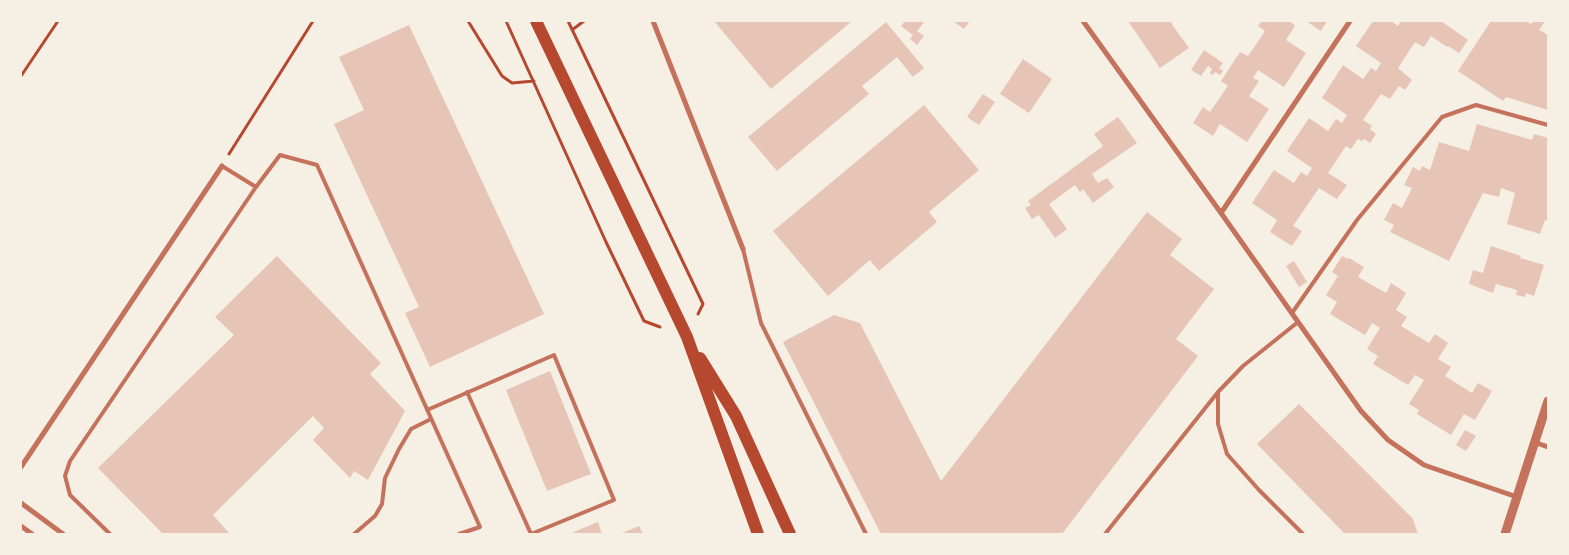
<!DOCTYPE html>
<html>
<head>
<meta charset="utf-8">
<style>
	body { margin:0 }
	#map { position:relative; width:1569px; height:555px; overflow:hidden; background:#f6efe4; font-family:Montserrat,sans-serif }
	canvas { display:block }
	.frame { position:absolute; inset:0; border:22px solid #f6efe4; pointer-events:none }
</style>
</head>
<body>
<div id="map">
<canvas width="1569" height="555"></canvas>
<div class="frame"></div>
</div>
<script>
const ctx = document.querySelector('canvas').getContext('2d');
ctx.lineJoin = 'round';
function paint(path, color) { ctx.fillStyle = color; ctx.fill(path, 'evenodd'); }
const poly = rows => new Path2D(rows.map(r => 'M' + r).join(''));
function stroke(path, color, width, dash) { ctx.strokeStyle = color; ctx.lineWidth = width; ctx.lineCap = dash ? 'butt' : 'round'; ctx.setLineDash(dash || []); ctx.stroke(path); }
const building = poly([
	[714,21,852,21,771,89],
	[905,21,925,21,917,31,924,36,917,45,910,39,913,35,901,26],
	[953,21,970,21,964,29],
	[1128,21,1174,21,1171,23,1189,48,1160,68],
	[1262,21,1290,21,1295,26,1286,40,1306,53,1284,87,1258,70,1253,78,1259,81,1249,96,1269,109,1247,142,1220,124,1213,136,1193,123,1203,107,1210,112,1228,86,1221,81,1240,52,1248,56,1265,31,1258,26],
	[1306,21,1327,21,1321,31],
	[1373,21,1391,21,1398,26,1401,21,1441,21,1468,40,1459,53,1448,46,1447,47,1431,36,1424,47,1415,42,1398,68,1412,80,1405,90,1399,86,1390,99,1381,94,1363,120,1372,126,1370,129,1376,134,1370,143,1364,139,1362,141,1358,139,1351,149,1346,146,1328,173,1347,185,1337,199,1319,188,1293,226,1302,231,1292,246,1270,232,1277,220,1252,203,1274,170,1294,183,1301,172,1307,176,1312,168,1287,151,1309,118,1328,131,1336,119,1342,123,1347,115,1322,98,1343,65,1363,79,1371,68,1376,71,1381,63,1356,46],
	[1491,21,1526,21,1531,24,1533,21,1545,21,1539,30,1548,35,1548,110,1506,97,1503,101,1458,71],
	[886,22,924,68,913,77,897,57,862,86,869,94,777,171,748,137],
	[409,25,544,314,430,367,405,313,419,307,334,124,364,110,339,57],
	[1204,50,1223,63,1219,68,1223,71,1220,75,1215,72,1213,75,1210,73,1212,69,1208,66,1201,76,1191,70],
	[1023,59,1052,79,1029,113,1000,94],
	[983,94,995,102,979,125,967,117],
	[924,105,979,170,929,212,937,222,879,271,870,260,828,296,773,231],
	[1118,117,1137,143,1092,174,1098,183,1107,178,1114,187,1093,203,1083,189,1080,192,1075,185,1049,204,1067,229,1055,238,1039,215,1032,219,1025,208,1031,205,1028,201,1103,146,1094,134],
	[1477,124,1532,140,1534,134,1548,138,1548,221,1545,220,1540,234,1507,224,1515,193,1501,188,1499,197,1483,193,1449,261,1390,232,1394,225,1384,220,1393,203,1402,208,1412,188,1404,185,1413,167,1420,171,1422,166,1430,170,1439,142,1469,151],
	[1147,212,1182,239,1170,255,1214,289,1176,339,1198,356,1062,534,881,534,783,342,834,315,860,323,941,481],
	[1491,246,1521,256,1520,258,1544,265,1534,296,1526,293,1525,297,1516,295,1517,290,1496,284,1493,293,1469,284,1473,270,1483,273],
	[277,256,381,363,370,374,405,411,368,480,354,471,350,478,313,440,324,428,313,416,213,515,230,534,163,534,98,468,234,335,215,317],
	[1342,256,1348,259,1349,258,1364,267,1358,277,1386,293,1391,283,1406,293,1396,310,1407,317,1401,326,1429,343,1435,334,1448,343,1438,359,1451,367,1445,376,1472,393,1478,383,1492,391,1475,420,1464,414,1451,435,1417,414,1419,410,1409,404,1424,380,1415,375,1408,385,1373,364,1378,356,1367,349,1380,328,1372,323,1365,335,1330,314,1337,302,1326,295,1338,276,1332,272],
	[1294,261,1307,282,1299,287,1286,266],
	[550,371,591,474,547,491,506,390],
	[1299,404,1413,519,1418,534,1345,534,1257,444],
	[1465,430,1476,436,1466,451,1456,445],
	[598,522,602,534,569,534],
	[639,526,643,534,620,534]
]);
const path = poly([
	[468,21,502,76,512,83,534,81],
	[506,21,606,242,644,321,660,327],
	[568,21,703,304,698,314],
	[572,30,584,21],
	[21,76,58,21],
	[229,154,313,21]
]);
const service = poly([
	[222,166,256,187,280,155,317,165,480,527,459,534],
	[743,249,761,323,866,534],
	[1292,313,1357,220,1442,117,1476,105,1548,125],
	[467,392,531,534],
	[1218,393,1218,424,1227,454,1259,490,1303,534],
	[427,410,554,355,614,500,531,534],
	[110,534,70,495,65,476,70,461,256,187],
	[354,534,375,516,382,504,385,478,399,449,411,429,431,419],
	[1105,534,1218,392,1243,366,1298,322]
]);
const minor = poly([
	[653,21,743,249],
	[1083,21,1221,213,1361,411,1388,440,1424,465,1517,497],
	[1221,213,1350,21],
	[1534,442,1548,447],
	[21,467,222,166],
	[21,503,63,534],
	[21,526,32,534]
]);
const tertiary = poly([
	[1505,534,1548,401]
]);
const primary = poly([
	[536,21,687,337,758,534],
	[700,358,736,416,790,534]
]);
paint(building, '#e6c5b7');
stroke(path, '#b5482f', 3);
stroke(service, '#c5725c', 4);
stroke(minor, '#c5725c', 5);
stroke(tertiary, '#c5725c', 9);
stroke(primary, '#b5482f', 12);
</script>
</body>
</html>
